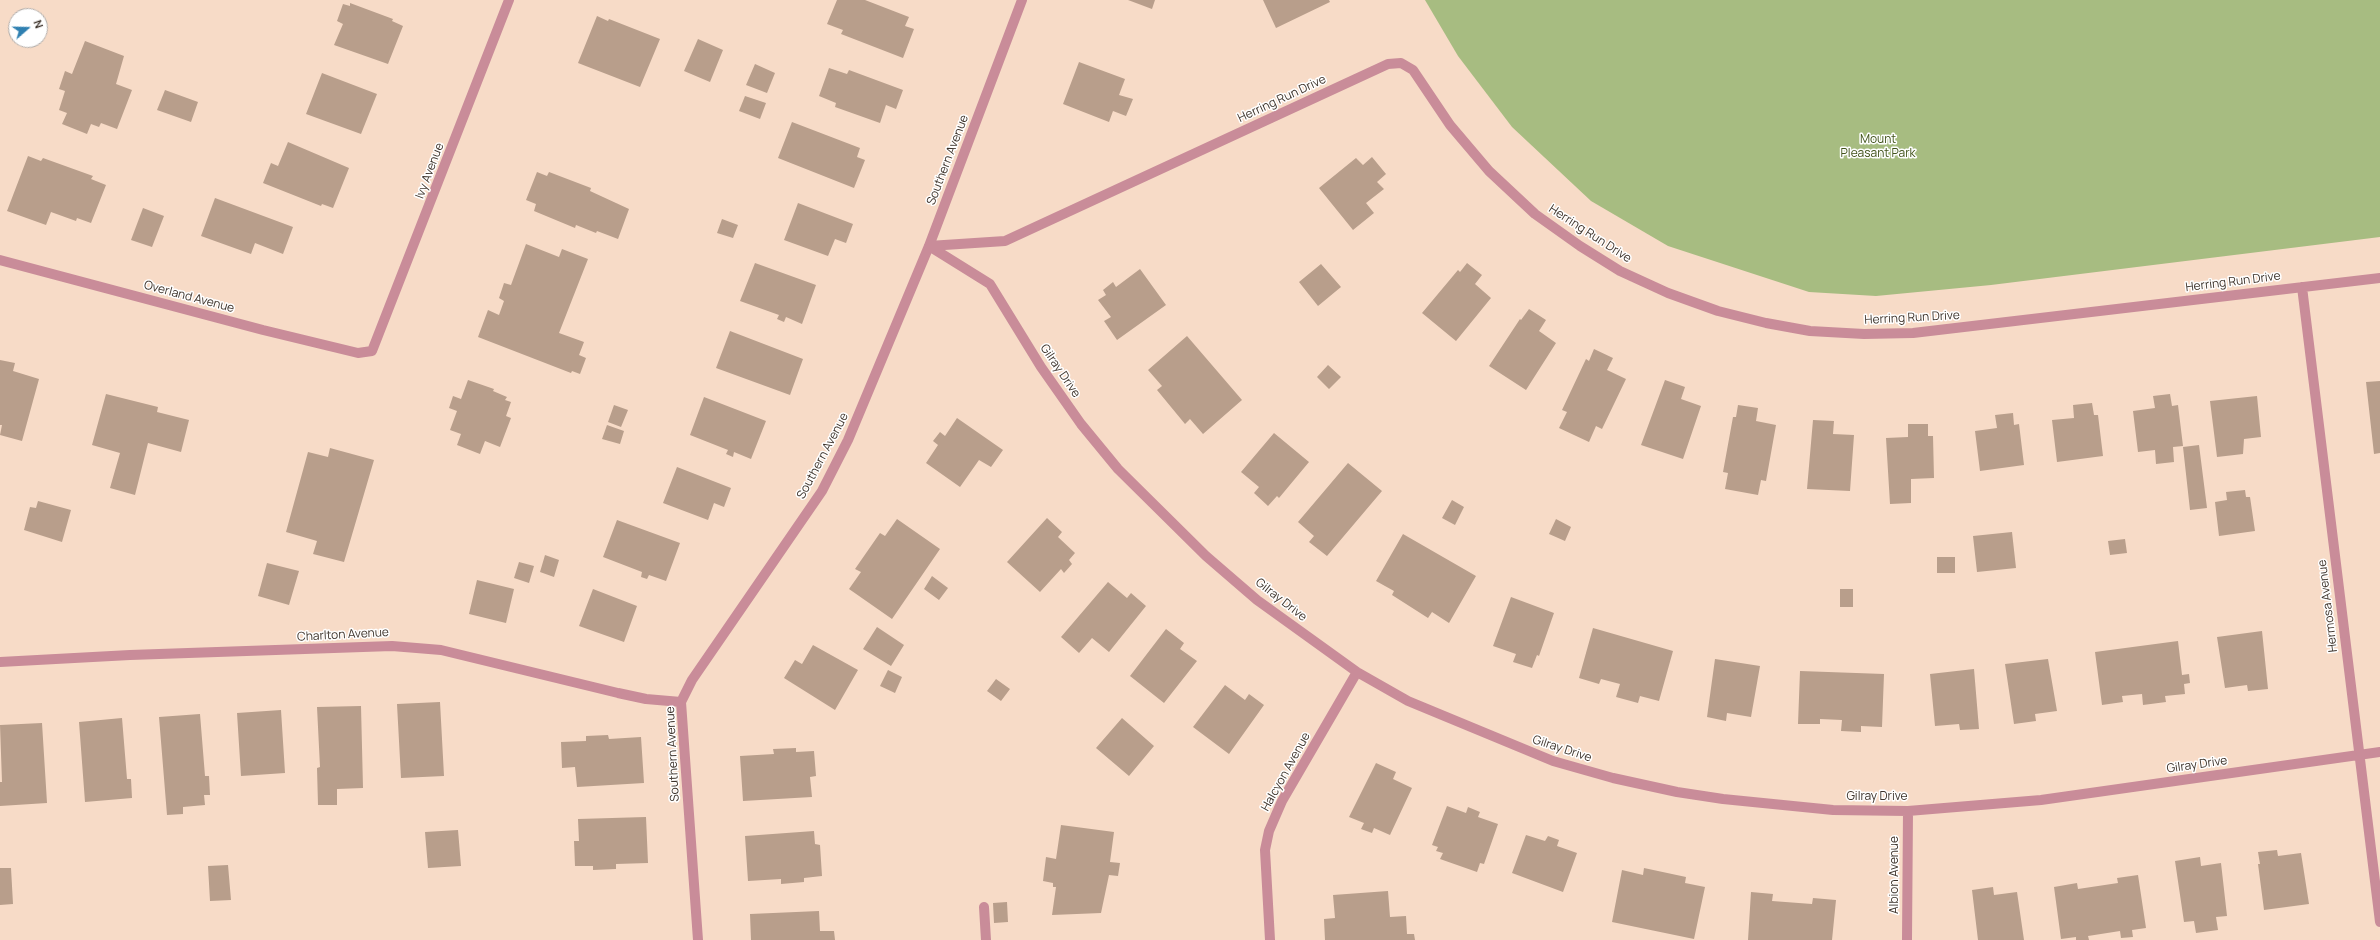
<!DOCTYPE html>
<html>
<head>
<meta charset="utf-8">
<style>
	body { margin:0 }
	#map { position:relative; width:2380px; height:940px; overflow:hidden; background:#f7dbc7; font-family:Manrope,sans-serif }
	canvas { display:block }
	.north { position:absolute; left:8px; top:8px; width:40px; height:40px; box-sizing:border-box; background:#fff; border:1px solid #b2aeab; border-radius:50%; rotate:70deg; font-size:11px; font-weight:700; line-height:16px; text-align:center; color:#3e342c }
	.north::after { content:''; display:block; margin:auto; width:14px; height:18px; background:#2f80b1; clip-path:polygon(50% 0,100% 100%,50% 72%,0 100%) }
</style>
</head>
<body>
<div id="map">
<canvas width="2380" height="940"></canvas>
<div class="north">N</div>
</div>
<script>
const ctx = document.querySelector('canvas').getContext('2d');
ctx.lineJoin = 'round';
function paint(path, color) { ctx.fillStyle = color; ctx.fill(path, 'evenodd'); }
const poly = rows => new Path2D(rows.map(r => 'M' + r).join(''));
function stroke(path, color, width, dash) { ctx.strokeStyle = color; ctx.lineWidth = width; ctx.lineCap = dash ? 'butt' : 'round'; ctx.setLineDash(dash || []); ctx.stroke(path); }
function write(font, color, halo, rows, align = 'center') {
  ctx.font = font + ' Manrope,sans-serif'; ctx.lineWidth = 3; ctx.setLineDash([]); ctx.textBaseline = 'middle'; ctx.strokeStyle = halo; ctx.fillStyle = color; for (const [text, x, y, turn = 0] of rows) {
    ctx.save(); ctx.translate(x, y); ctx.rotate((+turn || 0) * Math.PI / 180); ctx.textAlign = isNaN(turn) ? turn : align; if (halo) ctx.strokeText(text, 0, 0); ctx.fillText(text, 0, 0); ctx.restore();
  }
}
const green = poly([
	[1425,0,2380,0,2380,237,1991,285,1876,296,1809,292,1668,246,1591,201,1512,127,1458,56]
]);
const building = poly([
	[837,0,865,0,909,17,905,26,914,29,903,58,841,34,843,30,827,24],
	[1128,0,1155,0,1152,9],
	[1263,0,1329,0,1330,2,1276,28],
	[350,3,393,19,392,21,403,26,388,64,334,45,343,24,337,21,343,4,350,6],
	[597,16,608,21,609,19,660,39,640,87,578,63],
	[698,39,723,50,710,82,684,71],
	[85,41,124,56,116,84,132,90,117,129,101,123,99,127,91,124,87,134,62,124,67,113,59,110,65,91,59,89,65,71,72,74],
	[1079,62,1125,79,1119,95,1133,99,1126,116,1113,111,1109,122,1063,104],
	[755,64,775,73,767,93,746,85],
	[829,68,847,74,849,70,903,90,896,109,886,105,880,123,835,107,836,103,819,96],
	[322,73,377,94,361,134,306,114],
	[165,90,198,102,191,122,157,110],
	[745,96,766,103,760,119,739,111],
	[792,122,860,148,857,157,865,160,854,188,778,158],
	[288,142,349,168,333,208,322,204,321,206,263,183,271,163,278,166],
	[28,156,41,161,43,158,93,176,91,179,106,185,91,223,77,218,76,221,51,212,46,225,7,211],
	[1372,157,1386,174,1377,182,1384,189,1366,203,1374,213,1353,230,1319,188,1356,158,1363,165],
	[537,172,547,176,549,172,591,188,590,191,629,209,618,239,597,231,596,233,576,225,575,228,534,211,536,204,526,200],
	[215,198,293,227,283,254,255,243,251,254,201,236],
	[798,203,853,224,846,243,835,239,828,256,784,240],
	[143,208,164,216,152,247,131,240],
	[722,219,738,225,733,238,717,233],
	[526,244,559,257,562,249,588,259,559,333,584,342,579,355,586,358,580,374,572,371,571,373,478,337,488,310,499,315,504,301,499,298,504,283,511,285],
	[755,263,816,285,802,324,786,317,784,322,777,319,779,315,740,301],
	[1467,263,1482,275,1475,284,1491,298,1456,341,1422,313,1458,270,1460,272],
	[1321,264,1341,287,1318,306,1299,282],
	[1140,269,1166,305,1117,340,1104,321,1111,317,1098,300,1106,295,1103,290,1113,282,1116,287],
	[1529,309,1546,320,1539,331,1556,343,1526,390,1489,366,1520,319,1521,320],
	[730,331,803,359,790,395,716,368],
	[1187,336,1242,400,1203,434,1190,419,1185,424,1157,390,1162,386,1148,370],
	[1594,349,1613,358,1607,370,1626,379,1602,429,1596,426,1589,442,1559,428,1567,412,1562,410,1586,359,1589,361],
	[0,360,15,363,13,371,39,379,22,441,0,435,2,425,0,425],
	[1328,365,1341,377,1329,389,1317,377],
	[468,380,494,389,493,391,507,397,505,400,511,402,506,416,511,418,500,447,485,441,480,454,457,445,461,434,450,430,457,411,449,408,453,396,461,399],
	[1665,380,1685,387,1681,399,1701,406,1683,459,1641,445],
	[2380,381,2380,453,2374,454,2366,382],
	[106,394,158,407,157,412,189,420,181,452,148,443,135,495,110,488,120,453,92,445],
	[2170,394,2172,406,2178,405,2183,446,2173,447,2174,462,2156,464,2155,450,2138,452,2133,411,2155,408,2153,396],
	[2257,396,2261,437,2244,439,2243,454,2217,457,2210,401],
	[704,397,766,421,751,459,734,452,733,457,726,454,728,450,690,435],
	[2092,403,2094,415,2098,415,2103,456,2057,462,2052,420,2074,418,2073,405],
	[614,405,628,410,621,427,608,422],
	[1738,405,1758,408,1756,421,1776,425,1766,481,1761,480,1758,495,1725,489,1728,473,1723,472,1733,417,1736,417],
	[2013,413,2014,425,2019,424,2024,465,1980,471,1975,431,1997,428,1995,415],
	[957,418,1003,450,991,467,979,460,960,487,926,463,938,445,933,441,940,432,945,436],
	[1813,420,1834,421,1833,434,1854,435,1850,491,1807,489],
	[1908,424,1928,424,1928,436,1933,436,1934,478,1911,479,1911,503,1890,504,1886,438,1908,437],
	[607,425,624,431,620,444,602,439],
	[1274,433,1309,462,1279,498,1277,496,1268,506,1254,493,1259,487,1241,472],
	[2199,445,2207,508,2190,510,2183,447],
	[330,448,374,460,344,562,313,554,317,541,286,532,308,452,328,457],
	[1348,463,1382,491,1327,556,1309,542,1314,536,1298,522],
	[677,467,731,488,724,507,714,503,708,520,663,503],
	[2245,490,2246,497,2250,497,2255,531,2219,536,2215,502,2227,500,2226,492],
	[1452,500,1464,507,1455,525,1442,518],
	[38,501,71,510,62,542,24,530,30,507,36,508],
	[1047,518,1062,532,1058,537,1075,553,1069,560,1072,564,1064,573,1061,569,1040,592,1007,562],
	[897,519,940,549,892,619,849,589,861,572,855,569,880,533,885,536],
	[1556,519,1571,527,1565,541,1549,534],
	[617,520,680,543,666,581,649,575,647,579,641,577,642,572,603,557],
	[2012,532,2016,568,1977,572,1973,536],
	[1403,534,1476,576,1449,623,1432,612,1428,618,1392,595,1394,591,1376,581],
	[2125,539,2127,553,2110,555,2108,541],
	[545,555,559,560,554,577,540,572],
	[1937,557,1955,557,1955,573,1937,573],
	[519,562,534,566,529,583,514,578],
	[267,563,299,571,289,605,258,596],
	[932,576,948,588,939,600,924,589],
	[477,580,514,589,506,623,469,614],
	[1108,582,1127,598,1131,593,1146,606,1109,652,1092,638,1079,653,1061,637],
	[593,589,637,606,624,642,579,626],
	[1840,589,1853,589,1853,607,1840,607],
	[1511,597,1554,613,1539,656,1537,655,1532,668,1513,662,1516,654,1493,646],
	[877,627,904,645,891,666,863,649],
	[1593,628,1673,651,1659,701,1640,696,1638,703,1616,697,1620,684,1601,679,1599,684,1579,678],
	[1166,629,1184,643,1180,649,1197,661,1164,703,1130,676],
	[2262,631,2268,689,2248,691,2247,685,2225,688,2217,637],
	[2178,641,2182,675,2189,674,2190,683,2184,684,2185,694,2165,696,2166,702,2143,705,2142,694,2122,696,2123,702,2102,705,2095,652],
	[813,645,858,670,835,710,784,678,795,660,802,664],
	[1715,659,1760,666,1751,717,1727,713,1726,721,1707,717],
	[2048,659,2057,711,2035,714,2036,721,2014,724,2005,664],
	[1974,669,1979,729,1960,730,1959,724,1935,726,1930,674],
	[888,670,902,677,895,693,880,686],
	[1800,671,1884,674,1882,727,1861,726,1861,732,1841,731,1842,720,1820,719,1820,724,1798,724],
	[996,679,1010,689,1001,701,987,691],
	[1225,685,1245,700,1249,694,1264,705,1229,754,1193,727],
	[440,702,444,776,401,778,397,704],
	[361,706,363,788,337,789,337,805,318,805,317,768,320,767,317,707],
	[281,710,285,773,241,776,237,713],
	[200,714,205,776,209,776,210,795,204,795,205,805,183,807,183,814,167,815,159,717],
	[122,718,127,779,131,779,132,798,85,802,79,722],
	[1122,718,1154,746,1129,776,1096,748],
	[42,723,47,803,0,806,0,782,2,782,0,725],
	[608,735,609,739,641,737,644,783,577,787,575,767,562,768,561,742,586,741,586,736],
	[796,748,796,752,814,751,816,776,810,777,812,797,743,801,740,756,774,754,773,749],
	[1376,763,1396,772,1393,779,1412,788,1390,835,1374,828,1372,833,1361,829,1364,823,1349,817],
	[1447,806,1466,813,1468,807,1480,812,1478,817,1498,824,1484,864,1480,863,1477,872,1440,859,1443,853,1436,851,1438,847,1432,845],
	[646,817,648,863,616,864,616,869,593,870,593,866,575,866,574,841,579,841,578,819],
	[1061,825,1114,832,1110,862,1120,863,1118,876,1109,875,1101,913,1052,915,1056,887,1053,887,1053,883,1043,881,1046,857,1056,859],
	[458,830,461,866,428,868,425,832],
	[814,831,815,844,820,845,822,876,804,878,804,882,781,884,781,879,748,881,745,836],
	[1526,835,1545,841,1548,836,1559,840,1557,846,1577,853,1563,892,1512,873],
	[2277,850,2278,856,2301,853,2309,904,2264,910,2258,864,2260,864,2258,852],
	[2200,857,2201,866,2221,863,2227,916,2216,917,2218,930,2196,933,2194,921,2184,922,2175,861],
	[228,865,231,900,210,901,208,866],
	[0,868,11,868,13,904,0,905],
	[1644,868,1686,877,1685,883,1705,887,1694,939,1612,922,1622,870,1643,875],
	[2138,875,2146,928,2132,930,2133,937,2121,938,2120,931,2088,936,2089,940,2076,940,2076,937,2061,939,2054,887,2077,883,2078,889,2118,883,2117,878],
	[1993,887,1994,895,2017,892,2024,940,1978,940,1972,890],
	[1388,891,1390,917,1406,916,1407,934,1414,934,1415,940,1325,940,1324,919,1335,918,1333,895],
	[1751,892,1773,894,1772,901,1812,904,1813,898,1836,900,1832,940,1748,940],
	[1007,902,1008,922,994,923,993,903],
	[819,911,820,931,834,931,835,940,751,940,750,914]
]);
const minor = poly([
	[929,246,990,284,1041,367,1081,424,1118,469,1206,556,1257,600,1357,672,1408,701,1553,761,1613,778,1677,792,1723,799,1833,810,1908,811,2041,800,2380,752],
	[929,246,1005,241,1388,64,1401,63,1413,70,1450,125,1489,171,1535,214,1580,246,1620,271,1668,293,1718,311,1766,323,1810,331,1864,334,1913,333,2380,278],
	[0,260,263,330,358,353,372,351,509,0],
	[2302,287,2380,922],
	[0,662,130,655,392,646,441,650,618,693,646,699,681,702],
	[984,907,986,940],
	[698,940,681,702,692,680,822,491,848,440,929,246,1022,0],
	[1270,940,1265,850,1269,831,1282,801,1357,672],
	[1907,940,1908,811]
]);
const streetNames = [
	["Herring Run Drive",1282,99,-25],
	["Southern Avenue",948,160,-69],
	["Ivy Avenue",430,171,-69],
	["Herring Run Drive",1590,234,33],
	["Herring Run Drive",2233,282,-7],
	["Overland Avenue",189,297,15],
	["Herring Run Drive",1912,318,-3],
	["Gilray Drive",1060,371,56],
	["Southern Avenue",823,456,-62],
	["Gilray Drive",1281,600,38],
	["Hermosa Avenue",2328,606,-97],
	["Charlton Avenue",343,635,-3],
	["Gilray Drive",1562,749,18],
	["Southern Avenue",673,754,-93],
	["Gilray Drive",2197,765,-8],
	["Halcyon Avenue",1286,772,-61],
	["Gilray Drive",1877,797],
	["Albion Avenue",1895,875,-90]
];
const parkNames = [
	["Mount",1878,140],
	["Pleasant Park",1878,154]
];
paint(green, '#a7bc81');
paint(building, '#b89e8b');
stroke(minor, '#c98c99', 10);
write('12px', '#3e342c', '#fff', streetNames);
write('12px', '#41531a', '#fff', parkNames);
</script>
</body>
</html>
